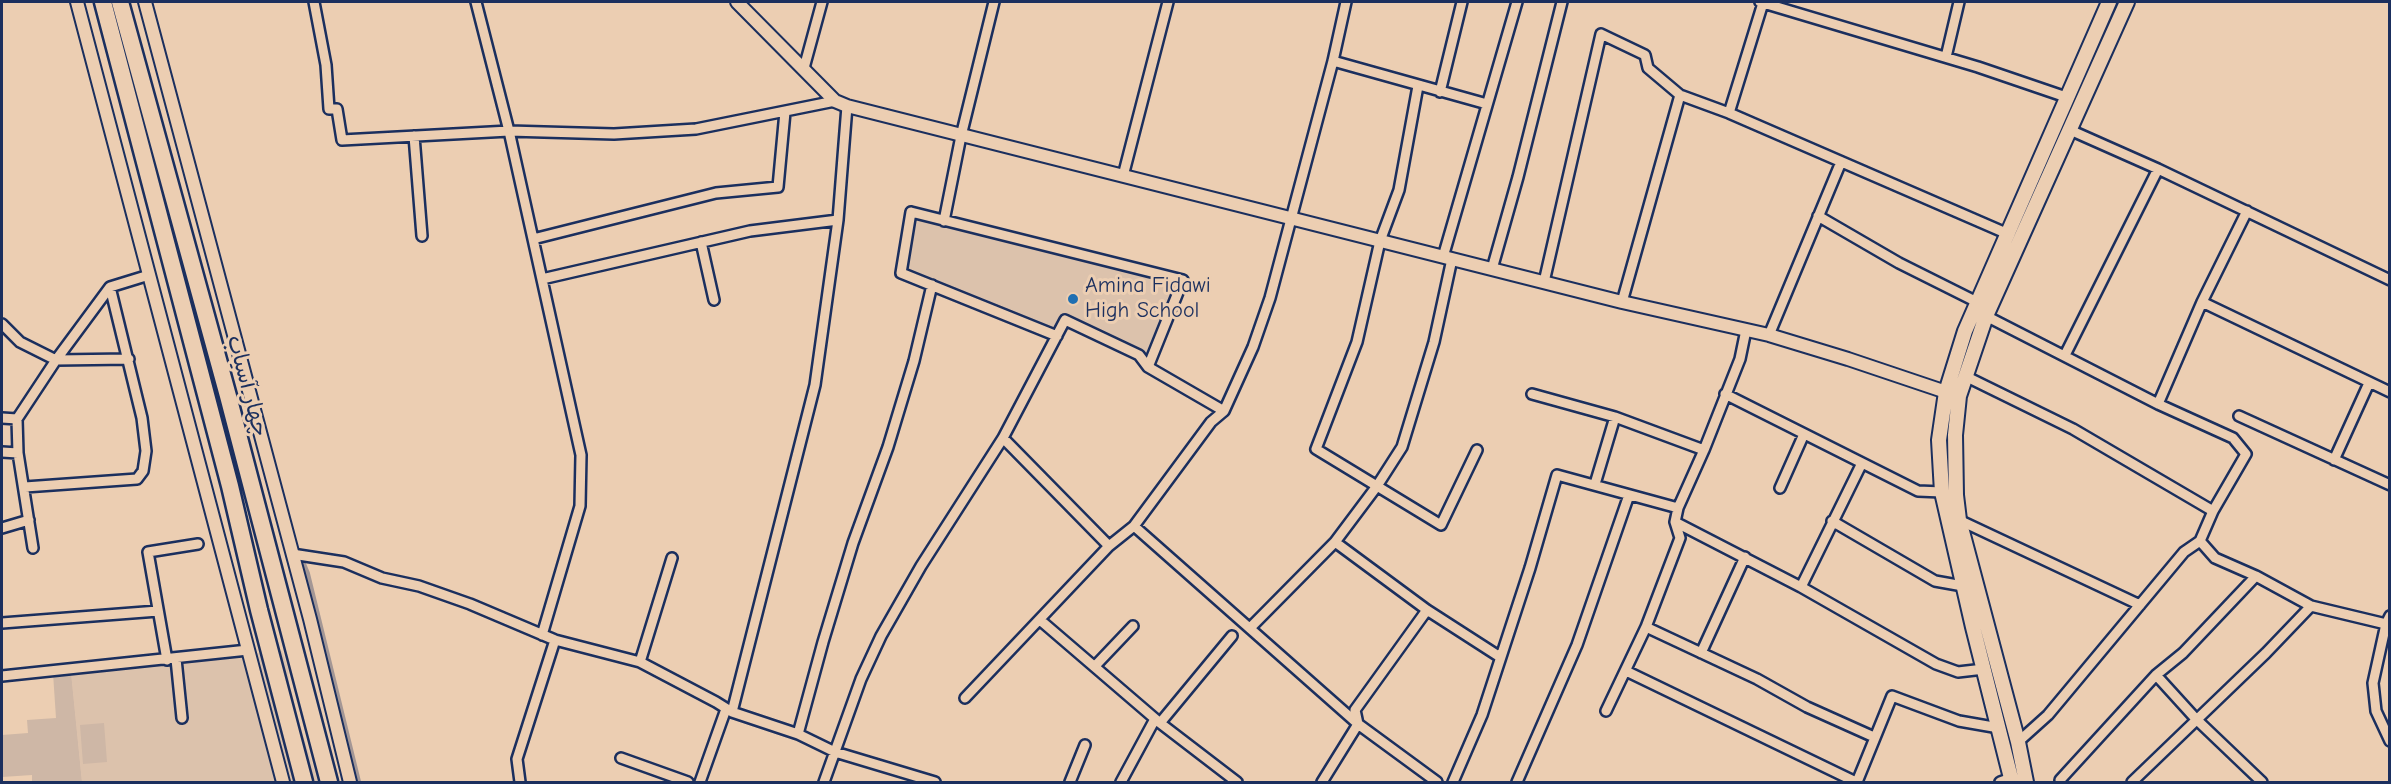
<!DOCTYPE html>
<html>
<head>
<meta charset="utf-8">
<style>
	body { margin:0 }
	#map { position:relative; width:2391px; height:784px; overflow:hidden; background:#ecceb2; font-family:"Comic Neue",sans-serif }
	canvas { display:block }
	.frame { position:absolute; inset:0; border:3px solid #1b2f5e; pointer-events:none }
</style>
</head>
<body>
<div id="map">
<canvas width="2391" height="784"></canvas>
<div class="frame"></div>
</div>
<script>
const ctx = document.querySelector('canvas').getContext('2d');
ctx.lineJoin = 'round';
function paint(path, color) { ctx.fillStyle = color; ctx.fill(path, 'evenodd'); }
const poly = rows => new Path2D(rows.map(r => 'M' + r).join(''));
function stroke(path, color, width, dash) { ctx.strokeStyle = color; ctx.lineWidth = width; ctx.lineCap = dash ? 'butt' : 'round'; ctx.setLineDash(dash || []); ctx.stroke(path); }
function write(font, color, halo, rows, align = 'center') {
  ctx.font = font + ' "Comic Neue","Playpen Sans Arabic",sans-serif'; ctx.lineWidth = 6; ctx.setLineDash([]); ctx.textBaseline = 'middle'; ctx.strokeStyle = halo; ctx.fillStyle = color; for (const [text, x, y, turn = 0] of rows) {
    ctx.save(); ctx.translate(x, y); ctx.rotate((+turn || 0) * Math.PI / 180); ctx.textAlign = isNaN(turn) ? turn : align; if (halo) ctx.strokeText(text, 0, 0); ctx.fillText(text, 0, 0); ctx.restore();
  }
}
const built = poly([
	[918,218,1058,253,1181,282,1149,356,1063,316,1055,334,905,271],
	[282,651,288,668,290,694,318,782,82,782,71,672]
]);
const green = poly([
	[71,672,82,782,32,782,32,775,2,777,2,735,28,733,27,720,56,718,53,673],
	[104,723,107,762,83,764,80,725]
]);
const canal = poly([
	[297,555,305,574,356,782]
]);
const minor = poly([
	[314,2,326,65,329,109,337,109,342,140,509,131,614,134,696,129,835,101],
	[476,2,509,131,581,455,580,506,542,635],
	[1760,2,1978,67,2066,97],
	[1946,57,1959,2],
	[1333,61,1487,104],
	[804,68,822,2],
	[1418,86,1399,190,1380,241,1357,342,1316,449,1441,525,1477,450],
	[1440,92,1462,2],
	[1729,113,1763,3],
	[2070,130,2158,169,2390,280],
	[414,136,422,236],
	[1123,176,1168,2],
	[1818,216,1899,263,1977,302],
	[944,221,961,136,994,2],
	[533,239,716,193,778,187,785,112],
	[701,242,714,300],
	[1443,257,1517,2],
	[1492,269,1518,177,1562,2],
	[542,279,750,231,838,220],
	[1544,282,1601,34,1645,55,1648,68,1680,95,1729,113,2008,234],
	[1622,302,1680,95],
	[2202,302,2390,392],
	[1986,316,2158,404,2233,438,2246,454,2213,511],
	[2,324,20,342,56,360,129,359],
	[1769,335,1841,162],
	[1057,336,901,273,911,212,1183,280,1148,367],
	[2065,355,2158,169],
	[1965,376,2073,429,2213,511,2200,541,2215,558,2256,576,2311,606,2386,624],
	[1532,394,1615,417,1704,450],
	[1725,394,1918,491,1942,492],
	[2158,404,2202,302,2247,211],
	[2239,416,2390,485],
	[2,418,17,419],
	[1003,438,1109,546],
	[2,452,18,453],
	[2334,460,2369,383],
	[1595,484,1615,417],
	[25,487,137,479,143,471,146,451,142,418,110,287],
	[1780,488,1804,434],
	[1959,520,2140,605],
	[1832,521,1935,581,1963,586],
	[1675,522,1801,587,1936,664,1958,672,1984,669],
	[1134,526,1358,724,1437,782],
	[2,528,29,520],
	[1335,542,1427,610,1500,657],
	[33,548,18,453,17,419,56,360,110,287,149,275],
	[292,554,344,562,382,578,419,586,470,604,555,640,640,662,716,702,732,712,798,734,835,752,935,782],
	[1801,587,1861,465],
	[2390,616,2386,624,2373,683,2376,711,2390,741],
	[1040,620,1160,723,1237,782],
	[2,623,158,611],
	[1646,627,1757,679,1807,707,1874,737],
	[1250,628,1335,542,1377,486,1402,447,1434,342,1452,259],
	[1701,653,1745,557],
	[176,659,182,718],
	[167,660,148,552,198,544],
	[640,662,672,558],
	[1095,666,1133,626],
	[1626,671,1856,782],
	[2156,675,2196,719,2262,782],
	[2,676,248,650],
	[965,698,1109,546,1134,526,1211,422,1224,411,1253,347,1270,298,1333,61,1346,2],
	[1606,711,1646,627,1680,538,1675,522,1678,508,1704,450,1740,359,1746,330],
	[732,712,815,385,838,220,847,106],
	[1160,723,1232,636],
	[798,734,823,642,853,543,888,447,914,361,932,285],
	[2018,742,2048,715,2184,552,2200,541],
	[621,758,688,782],
	[2060,780,2156,675,2183,653,2256,576],
	[520,782,517,759,555,640],
	[700,782,726,709],
	[824,782,861,679,881,636,921,566,1003,438,1065,320,1139,355,1148,367,1224,411],
	[1070,782,1085,745],
	[1121,782,1155,719],
	[1322,782,1358,724,1355,710,1427,610],
	[1453,782,1482,715,1530,568,1557,475,1678,508],
	[1517,782,1577,645,1629,495],
	[1857,782,1892,696,1959,721,1999,728],
	[2000,782,2011,778],
	[2132,782,2266,653,2311,606]
]);
const tertiary = poly([
	[77,2,283,782],
	[145,2,310,619,350,782],
	[737,2,835,101,847,106,1622,302,1769,335,1848,359,1955,395]
]);
const secondary = poly([
	[2012,782,1973,627,1942,492,1939,440,1946,392,1965,331,2109,2],
	[2026,782,2018,742,1959,520,1956,495,1955,435,1959,396,1986,316,2127,2]
]);
const trunk = poly([
	[103,2,230,486,259,610,304,782],
	[120,2,228,396,329,782]
]);
const markers = [
	[1073,299,6,"#1f6fb2"]
];
const poiNames = [
	["Amina Fidawi",1085,286],
	["High School",1085,311]
];
const streetNames = [
	["چهار آسیاب",247,386,75]
];
paint(built, '#dcc2ac');
paint(green, '#ceb7a6');
stroke(canal, '#a49795', 10);
stroke(minor, '#1b2f5e', 14);
stroke(tertiary, '#1b2f5e', 16);
stroke(secondary, '#1b2f5e', 18);
stroke(trunk, '#1b2f5e', 21);
stroke(minor, '#ecceb2', 9);
stroke(tertiary, '#ecceb2', 12);
stroke(secondary, '#ecceb2', 14);
stroke(trunk, '#ecceb2', 16);
for (const [x, y, r, color] of markers) { const dot = new Path2D(); dot.arc(x, y, r, 0, 2 * Math.PI); ctx.fillStyle = color; ctx.fill(dot); stroke(dot, '#ecceb2', 2); }
write('22px', '#1b2f5e', '#ecceb2', poiNames, 'left');
write('22px', '#1b2f5e', '#ecceb2', streetNames);
</script>
</body>
</html>
